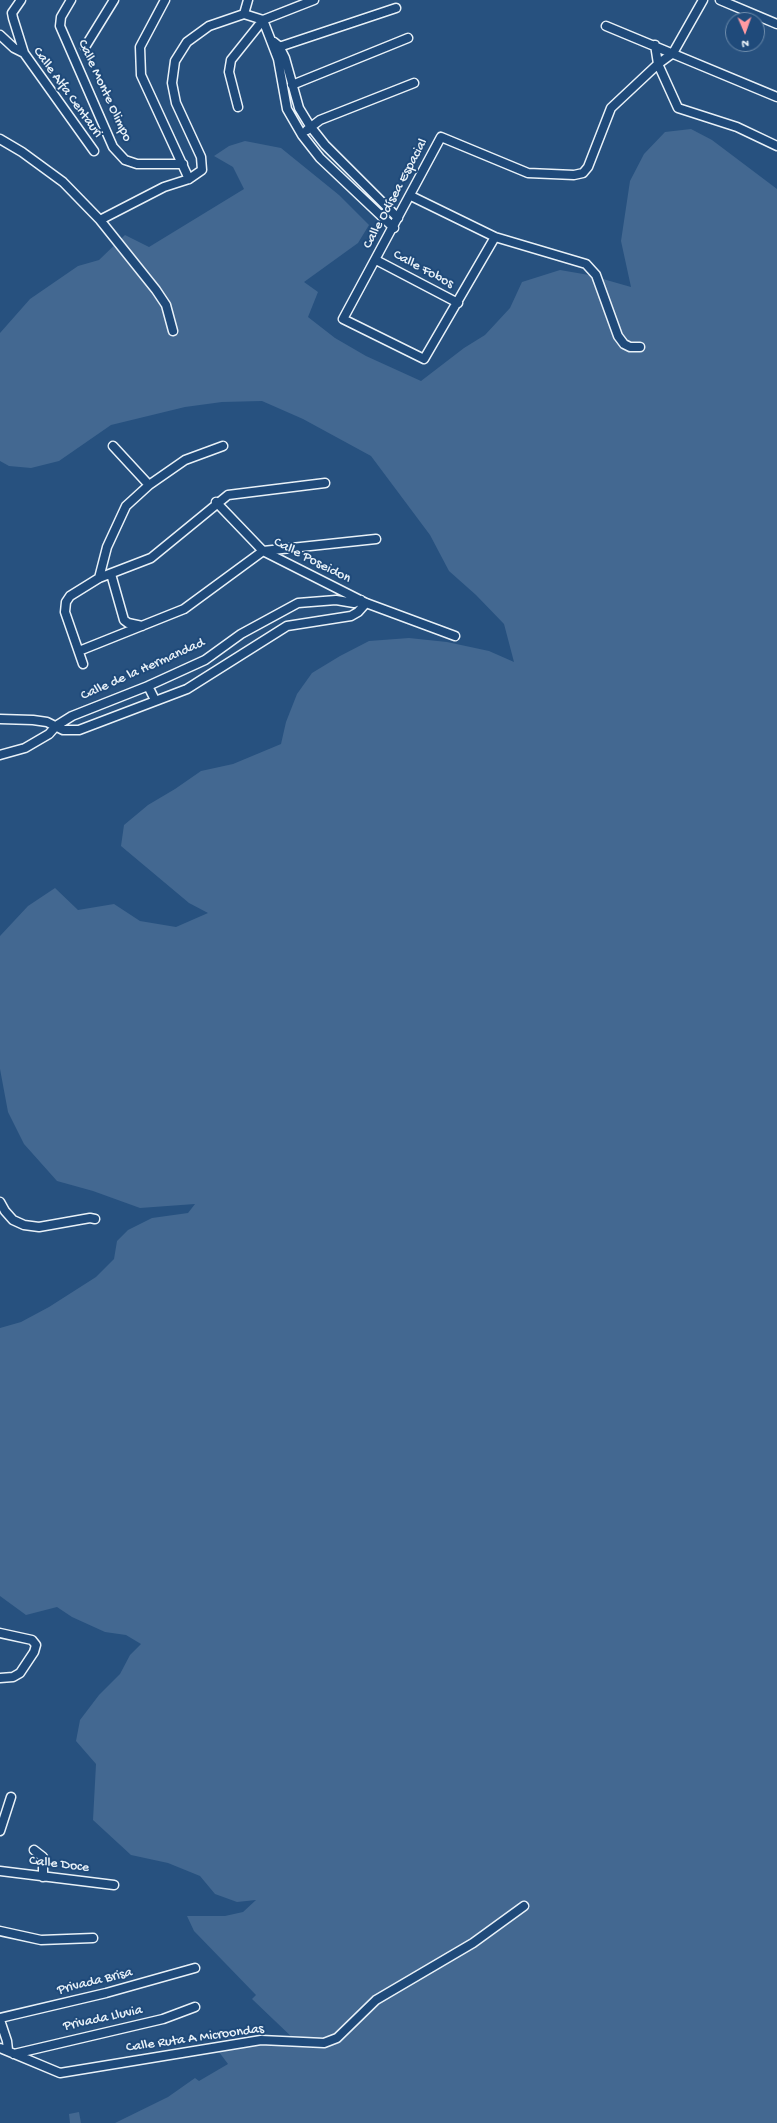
<!DOCTYPE html>
<html>
<head>
<meta charset="utf-8">
<style>
	body { margin:0 }
	#map { position:relative; width:777px; height:2123px; overflow:hidden; background:#27517f; font-family:"Gochi Hand",sans-serif }
	canvas { display:block }
	.north { position:absolute; left:725px; top:12px; width:40px; height:40px; box-sizing:border-box; background:#1f4a7a; border:1px solid #6f8dac; border-radius:50%; rotate:178deg; font-size:11px; font-weight:700; line-height:16px; text-align:center; color:#e8f1f8 }
	.north::after { content:''; display:block; margin:auto; width:14px; height:18px; background:#ff9aa2; clip-path:polygon(50% 0,100% 100%,50% 72%,0 100%) }
</style>
</head>
<body>
<div id="map">
<canvas width="777" height="2123"></canvas>
<div class="north">N</div>
</div>
<script>
const ctx = document.querySelector('canvas').getContext('2d');
ctx.lineJoin = 'round';
function paint(path, color) { ctx.fillStyle = color; ctx.fill(path, 'evenodd'); }
const poly = rows => new Path2D(rows.map(r => 'M' + r).join(''));
function stroke(path, color, width, dash) { ctx.strokeStyle = color; ctx.lineWidth = width; ctx.lineCap = dash ? 'butt' : 'round'; ctx.setLineDash(dash || []); ctx.stroke(path); }
function write(font, color, halo, rows, align = 'center') {
  ctx.font = font + ' "Gochi Hand",sans-serif'; ctx.lineWidth = 4; ctx.setLineDash([]); ctx.textBaseline = 'middle'; ctx.strokeStyle = halo; ctx.fillStyle = color; for (const [text, x, y, turn = 0] of rows) {
    ctx.save(); ctx.translate(x, y); ctx.rotate((+turn || 0) * Math.PI / 180); ctx.textAlign = isNaN(turn) ? turn : align; if (halo) ctx.strokeText(text, 0, 0); ctx.fillText(text, 0, 0); ctx.restore();
  }
}
const green = poly([
	[691,129,712,140,777,189,777,2123,115,2123,168,2097,195,2078,199,2081,228,2064,216,2048,261,2040,296,2041,252,1999,256,1995,194,1931,187,1916,225,1916,243,1912,256,1900,237,1902,215,1894,200,1876,168,1863,131,1855,93,1820,96,1764,76,1741,80,1720,99,1695,120,1674,130,1655,141,1644,126,1635,105,1632,72,1617,57,1607,26,1615,0,1596,0,1328,21,1322,49,1307,96,1277,114,1259,117,1241,128,1230,152,1218,188,1213,195,1204,140,1208,93,1191,57,1181,24,1144,8,1112,0,1069,0,936,28,906,55,888,78,910,114,904,140,921,176,927,208,913,189,903,121,846,124,825,148,805,175,789,201,771,233,764,281,744,286,722,297,694,312,673,340,656,369,641,409,638,447,642,489,651,514,662,504,624,476,595,449,571,430,535,371,456,303,419,262,401,222,402,185,407,111,425,59,461,31,468,9,466,0,461,0,333,30,299,78,266,99,260,125,235,149,247,244,189,233,167,214,156,229,146,245,141,281,148,339,195,369,225,358,243,304,282,318,292,308,317,335,338,366,356,421,381,464,348,485,335,510,308,522,282,560,270,589,275,631,287,621,241,630,181,644,154,665,132],
	[79,2112,81,2123,70,2123,69,2114]
]);
const street = poly([
	[21,0,12,13,13,18,24,53],
	[71,0,61,17,60,26,113,147,125,160,137,164,183,164],
	[165,0,140,47,141,75,189,179],
	[720,0,777,24],
	[244,14,263,20,278,59,287,109,302,135,320,158,394,228],
	[244,14,248,0],
	[606,26,777,97],
	[0,35,14,48,24,53,94,151],
	[274,42,279,46,285,58,299,108,310,126,325,145,398,218],
	[655,45,658,64,678,108,737,127,777,146],
	[85,47,114,0],
	[276,48,396,8],
	[292,85,408,38],
	[238,107,229,72,231,60,263,20,314,0],
	[307,130,320,120,414,83],
	[0,139,22,152,63,182,100,220,156,290,166,305,173,331],
	[411,196,495,237,586,264,596,275,618,336,624,344,630,347,640,347],
	[100,220,164,187,189,179,202,170,201,157,176,103,172,83,175,61,187,42,209,26,244,14],
	[495,237,424,359,343,319,441,137,528,173,574,175,583,173,588,167,611,108,658,64,673,53,703,0],
	[376,260,458,303],
	[113,446,149,485],
	[216,502,263,551,366,603,455,636],
	[111,574,124,620,128,623,142,626],
	[99,578,107,547,126,506,149,485,185,460,223,446],
	[79,651,184,609,263,551,376,539],
	[83,664,65,612,66,602,70,596,99,578,151,558,228,495,325,483],
	[148,686,155,700],
	[0,719,33,720,47,722,63,730,79,730,187,689,287,626,351,616,358,612,366,603],
	[0,755,25,748,49,734,56,726,72,716,148,686,205,660,241,634,298,603,336,600,354,603,361,600],
	[0,1202,5,1211,13,1220,24,1225,39,1227,90,1218,95,1219],
	[0,1633,32,1640,36,1645,34,1652,20,1673,13,1677,0,1678],
	[0,1831,11,1797],
	[34,1850,43,1857,43,1877],
	[0,1871,114,1885],
	[0,1931,41,1940,93,1938],
	[0,2018,106,1993,195,1968],
	[0,2020,7,2041,8,2050],
	[0,2048,60,2073,261,2040,324,2043,337,2038,376,2000,473,1943,524,1906],
	[14,2054,163,2019,195,2007]
]);
const streetNames = [
	["Calle Monte Olimpo",104,91,65],
	["Calle Alfa Centauri",67,93,54],
	["Calle Odísea Espacial",396,194,-62],
	["Calle Fobos",423,270,28],
	["Calle Poseidon",312,561,27],
	["Calle de la Hermandad",143,670,-24],
	["Calle Doce",59,1865,7],
	["Privada Brisa",95,1982,-14],
	["Privada Lluvia",103,2019,-12],
	["Calle Ruta A Microondas",195,2039,-8]
];
paint(green, '#436891');
stroke(street, '#e8f1f8', 11);
stroke(street, '#1f4a7a', 8);
write('14px', '#e8f1f8', '#1f4a7a', streetNames);
</script>
</body>
</html>
